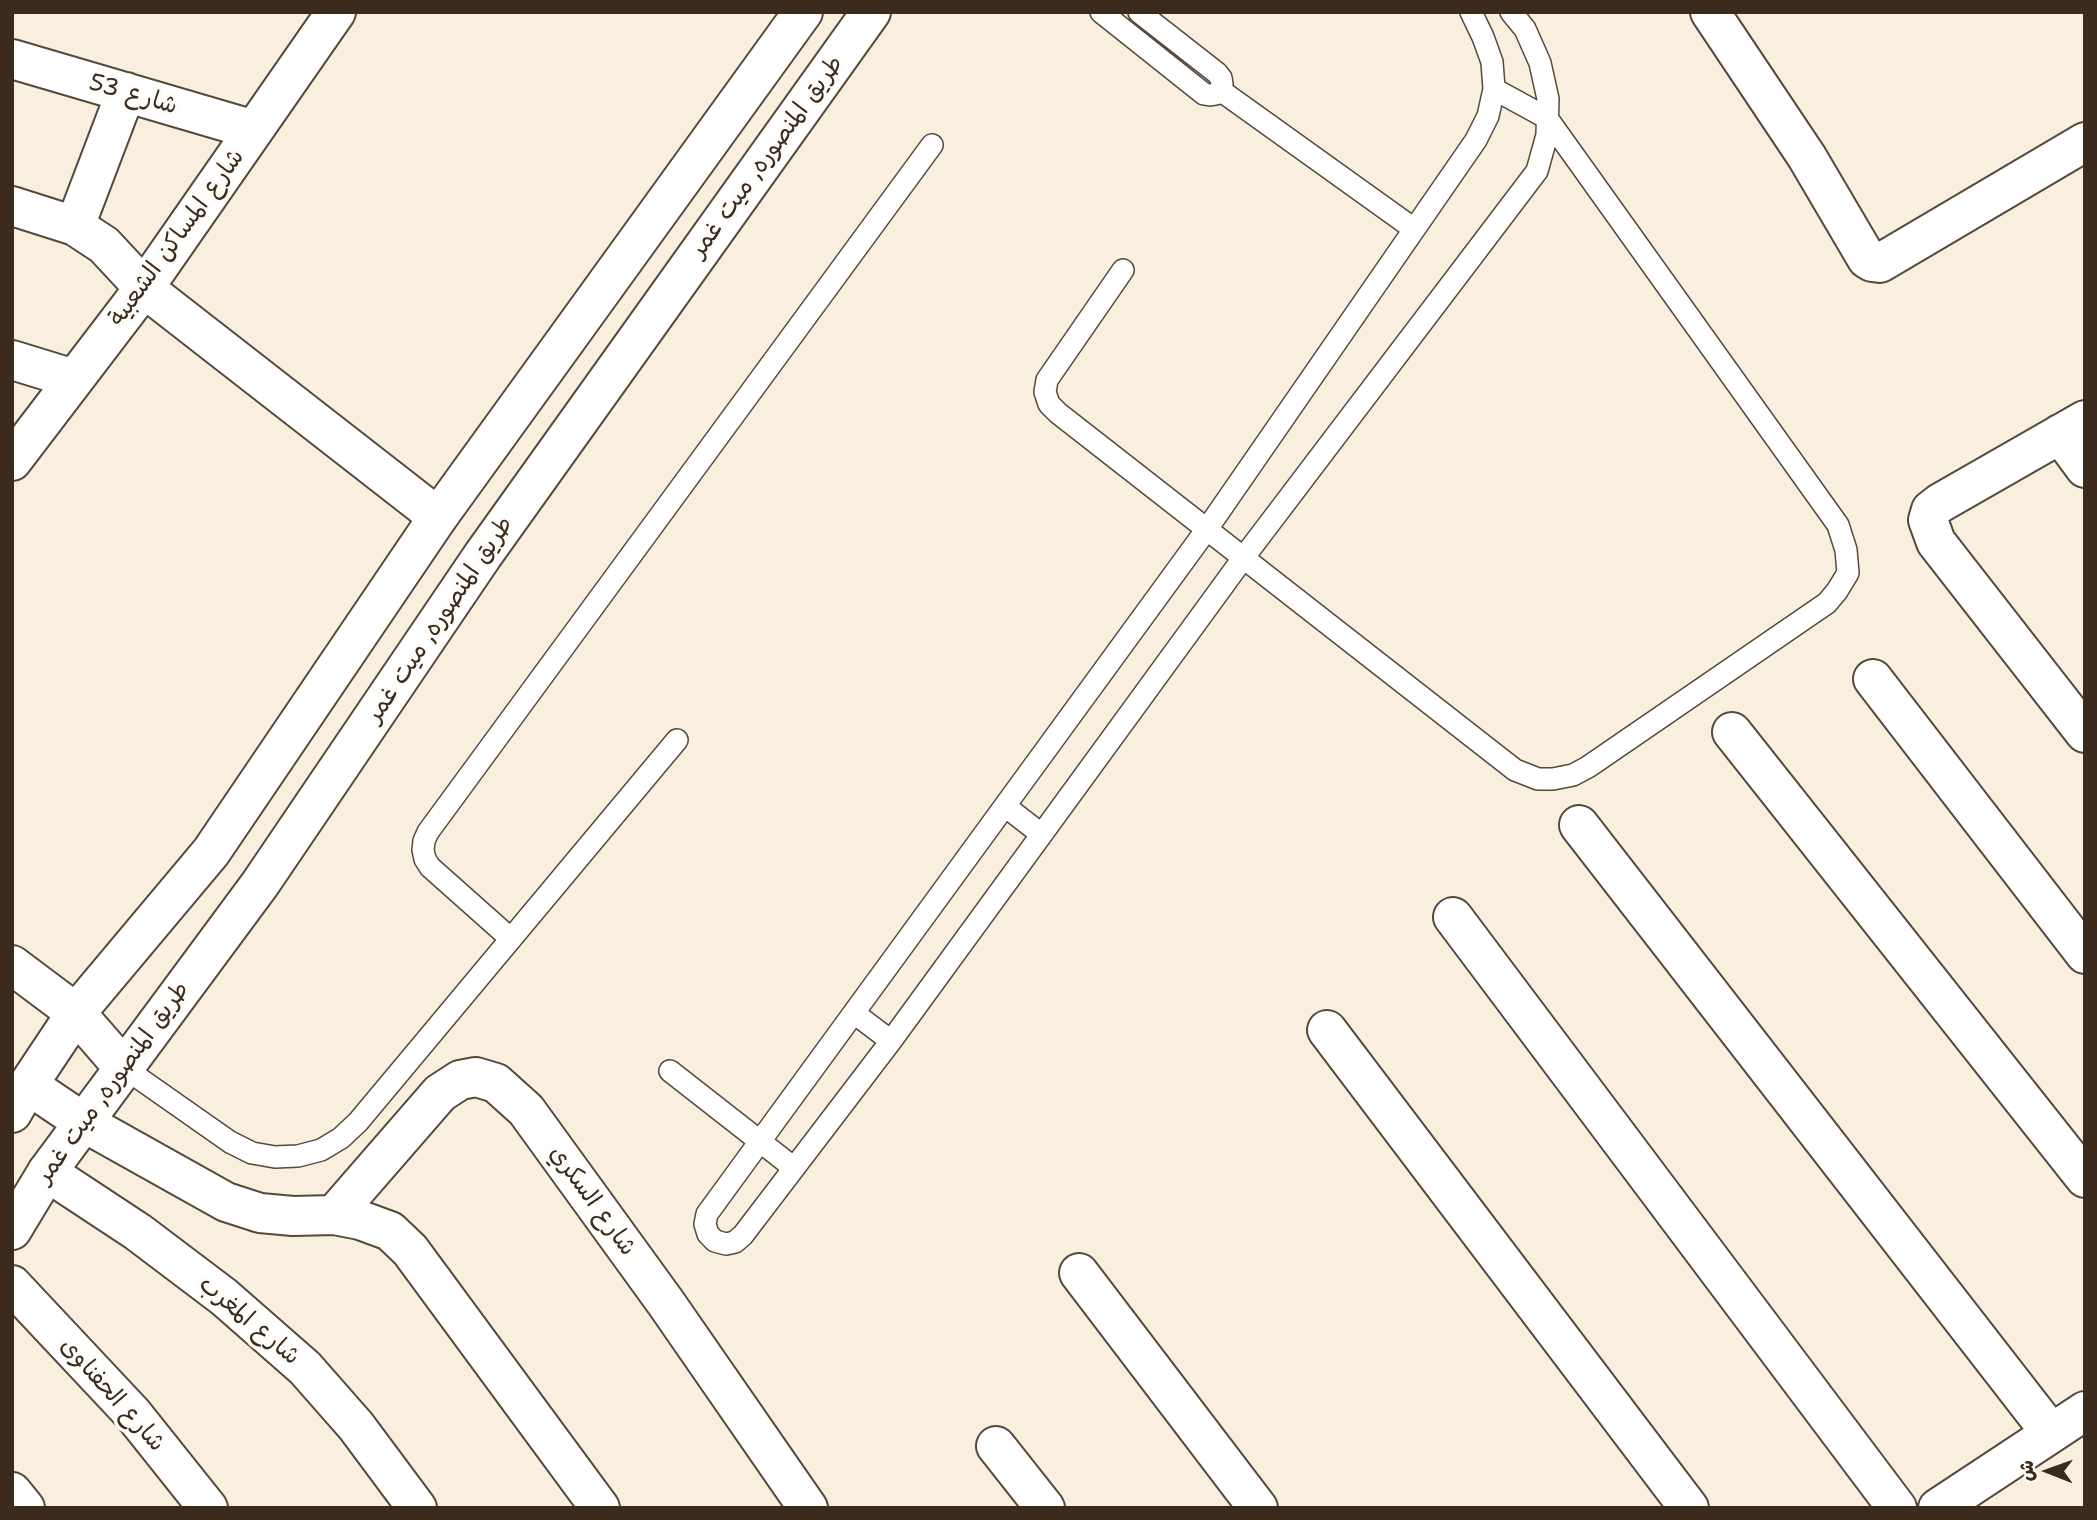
<!DOCTYPE html>
<html>
<head>
<meta charset="utf-8">
<style>
	body { margin:0 }
	#map { position:relative; width:2097px; height:1520px; overflow:hidden; background:#f8efde; font-family:"Shantell Sans","Playpen Sans Arabic",sans-serif }
	canvas { display:block }
	.frame { position:absolute; inset:0; border:14px solid #3b2a1e; pointer-events:none }
	.north { position:absolute; left:2013px; top:1436px; width:70px; height:70px; -webkit-text-stroke:5px #fdfcf7; paint-order:stroke; rotate:271deg; font-size:19px; font-weight:700; line-height:28px; text-align:center; color:#3b2a1e }
	.north::after { content:''; display:block; margin:auto; width:24px; height:32px; background:#3b2a1e; clip-path:polygon(50% 0,100% 100%,50% 72%,0 100%) }
</style>
</head>
<body>
<div id="map">
<canvas width="2097" height="1520"></canvas>
<div class="frame"></div>
<div class="north">ش</div>
</div>
<script>
const ctx = document.querySelector('canvas').getContext('2d');
ctx.lineJoin = 'round';
const poly = rows => new Path2D(rows.map(r => 'M' + r).join(''));
function stroke(path, color, width, dash) { ctx.strokeStyle = color; ctx.lineWidth = width; ctx.lineCap = dash ? 'butt' : 'round'; ctx.setLineDash(dash || []); ctx.stroke(path); }
function write(font, color, halo, rows, align = 'center') {
  ctx.font = font + ' "Shantell Sans","Playpen Sans Arabic",sans-serif'; ctx.lineWidth = 7; ctx.setLineDash([]); ctx.textBaseline = 'middle'; ctx.strokeStyle = halo; ctx.fillStyle = color; for (const [text, x, y, turn = 0] of rows) {
    ctx.save(); ctx.translate(x, y); ctx.rotate((+turn || 0) * Math.PI / 180); ctx.textAlign = isNaN(turn) ? turn : align; if (halo) ctx.strokeText(text, 0, 0); ctx.fillText(text, 0, 0); ctx.restore();
  }
}
const service = poly([
	[1101,12,1204,94,1210,95,1216,94,1220,90,1222,84,1221,78,1217,73,1139,12],
	[1471,12,1483,37,1492,62,1494,89,1488,116,1476,140,1207,529,707,1214,705,1224,708,1234,715,1241,726,1244,735,1242,743,1235,891,1041,1244,557,1537,171,1547,135,1548,99,1540,63,1525,29,1511,12],
	[1220,90,1414,229],
	[1123,270,1047,380,1045,392,1049,404,1058,413,1515,770,1538,779,1553,779,1573,775,1588,767,1827,603,1837,591,1848,573,1846,550,1838,525,1547,118,1494,89],
	[1005,806,1041,834],
	[511,939,430,867,425,859,423,850,424,841,428,832,932,145],
	[854,1013,891,1041],
	[123,1067,230,1142,252,1153,275,1157,298,1156,321,1150,341,1138,358,1122,677,740],
	[670,1071,794,1168]
]);
const minor = poly([
	[1710,12,1807,157,1867,259,1872,262,1880,263,2085,142],
	[12,59,254,130],
	[12,206,75,226,104,245,144,288,438,517],
	[75,226,126,92],
	[12,360,74,379],
	[2085,420,1940,503,1931,510,1928,520,1936,542,2085,733],
	[2060,434,2085,468],
	[12,461,144,288,336,12],
	[1873,679,2085,954],
	[1732,732,2085,1178],
	[1579,825,2051,1433],
	[1453,917,1897,1508],
	[12,965,76,1013,123,1067],
	[1327,1030,1689,1508],
	[28,1085,83,1122,226,1202,260,1213,293,1216,334,1215,360,1220,390,1231,410,1250,600,1508],
	[47,1172,138,1232,224,1297,305,1368,356,1426,417,1508],
	[334,1215,440,1093,460,1080,476,1077,496,1083,526,1110,666,1303,808,1508],
	[1079,1273,1258,1508],
	[12,1285,133,1414,208,1508],
	[996,1446,1045,1508],
	[12,1492,25,1508],
	[1938,1508,2085,1411]
]);
const secondary = poly([
	[12,1113,28,1085,76,1013,211,852,438,517,803,12],
	[12,1230,47,1172,260,884,483,555,871,12]
]);
const streetNames = [
	["شارع 53",133,95,16],
	["طريق المنصوره, ميت غمر",767,157,-54],
	["شارع المساكن الشعبية",177,238,-54],
	["طريق المنصوره, ميت غمر",440,620,-56],
	["طريق المنصوره, ميت غمر",113,1083,-54],
	["شارع السكري",592,1201,54],
	["شارع المغرب",249,1321,40],
	["شارع الحفناوى",112,1395,48]
];
stroke(service, '#57483b', 24);
stroke(minor, '#57483b', 42);
stroke(secondary, '#57483b', 42);
stroke(service, '#fff', 21);
stroke(minor, '#fff', 38);
stroke(secondary, '#fff', 38);
write('24px', '#3b2a1e', '#fdfcf7', streetNames);
</script>
</body>
</html>
